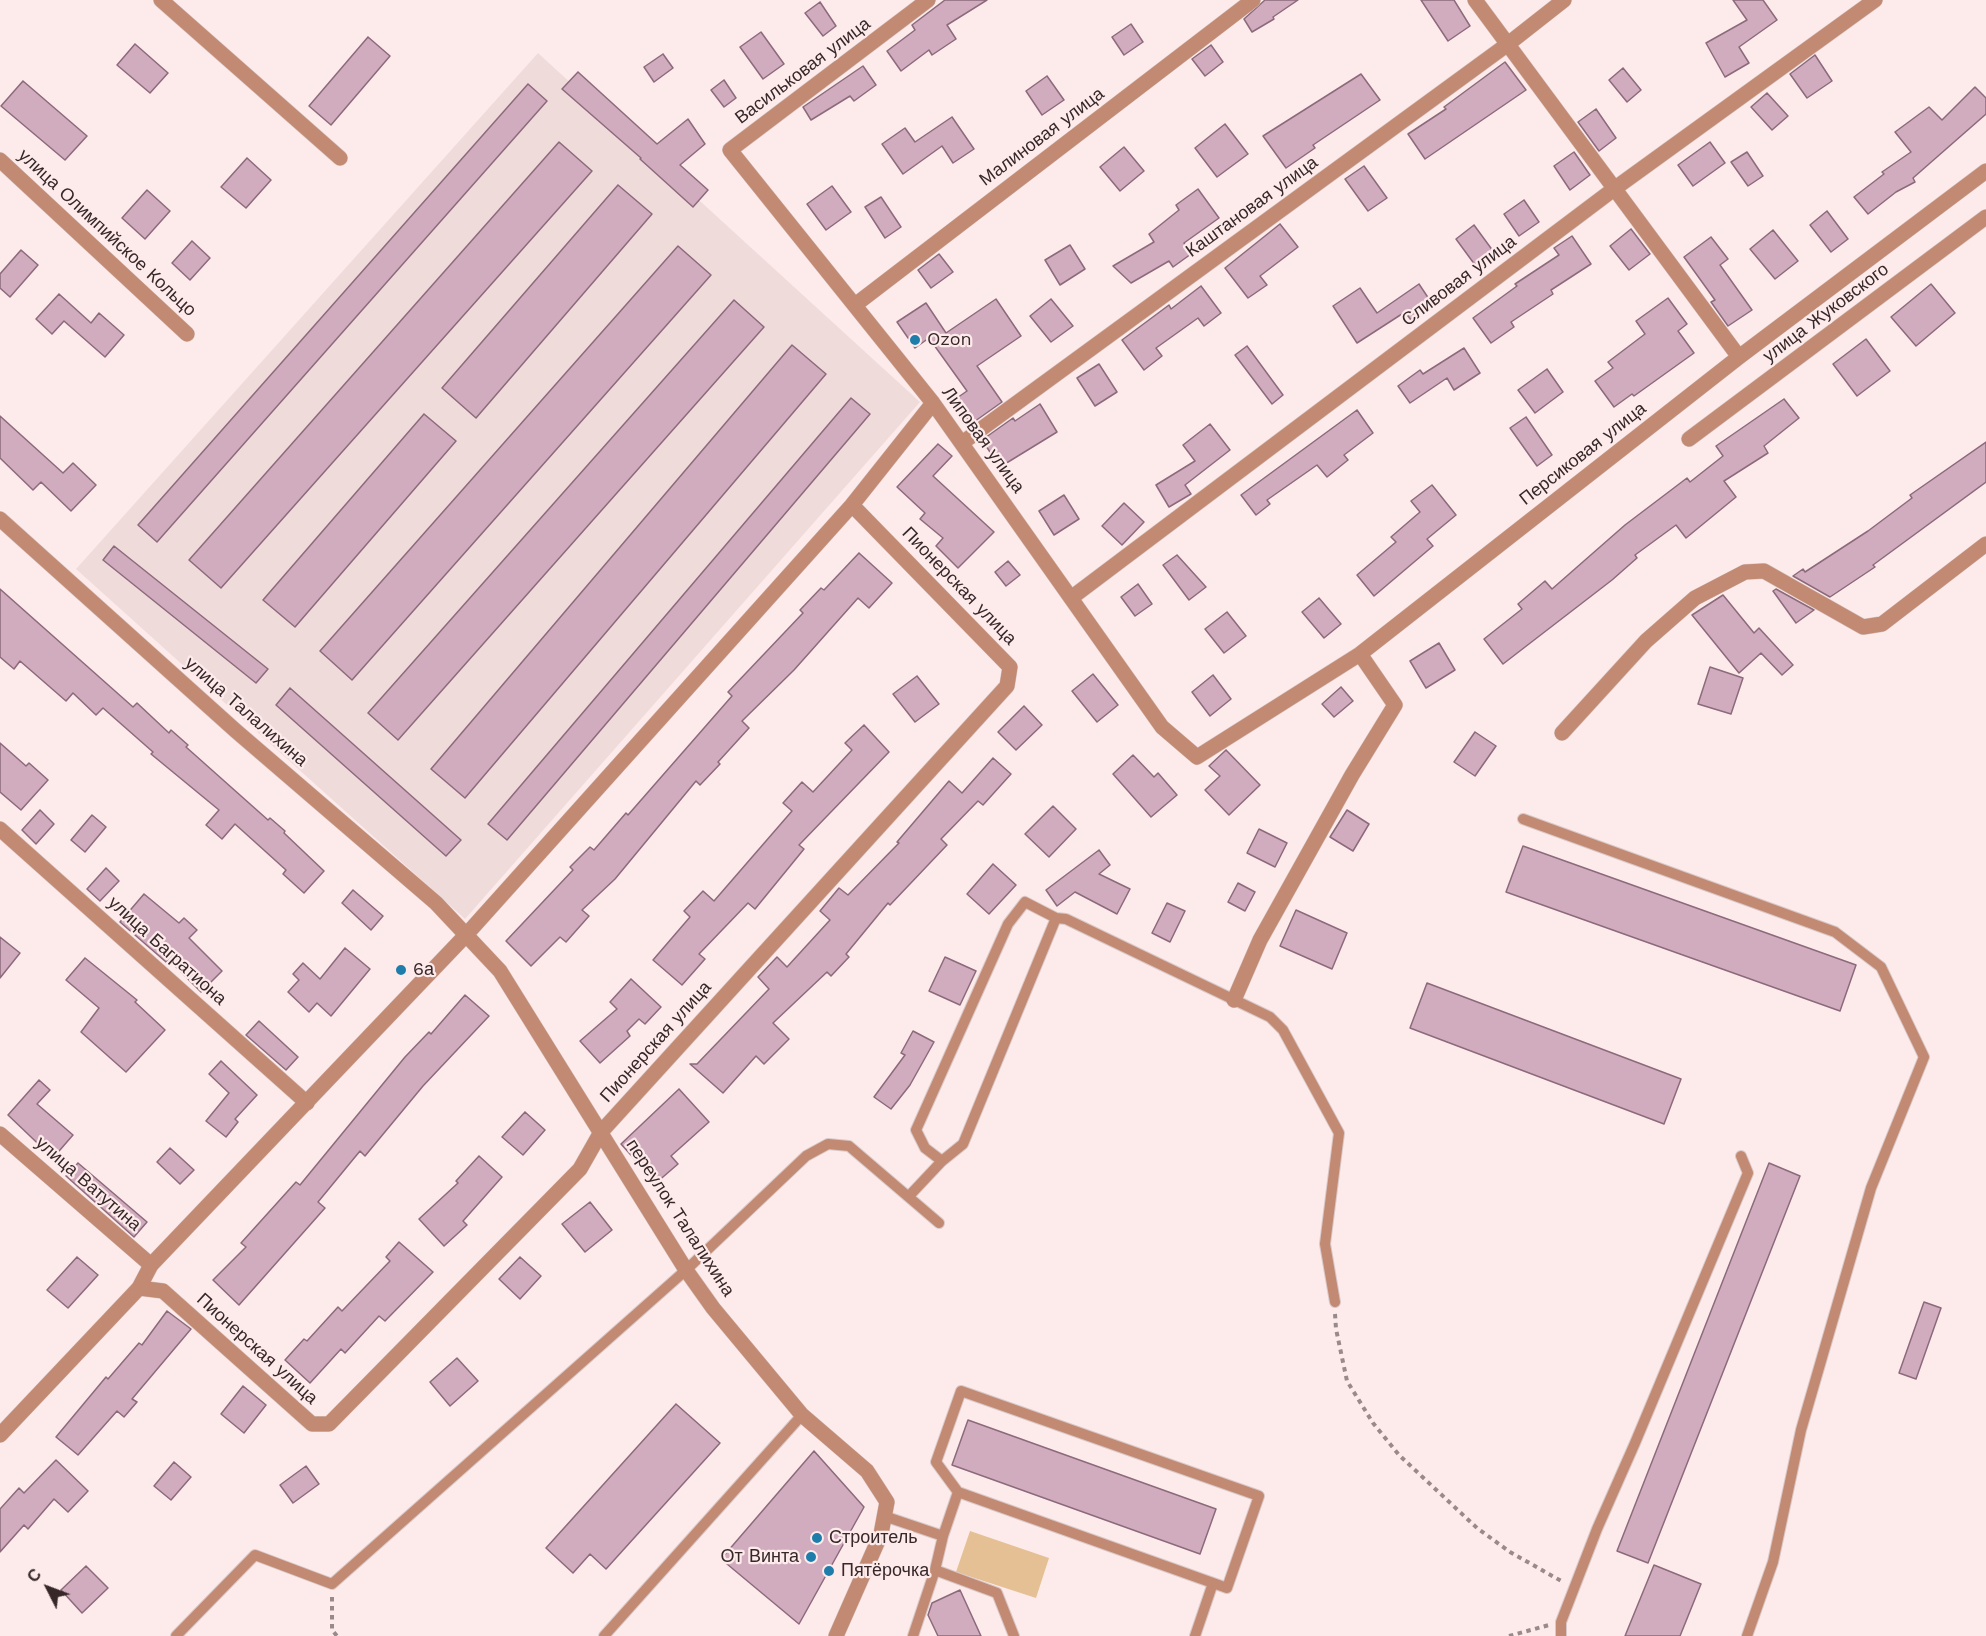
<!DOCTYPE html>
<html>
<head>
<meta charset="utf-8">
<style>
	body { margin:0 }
	#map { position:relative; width:1986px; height:1636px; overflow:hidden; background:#fdebeb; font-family:"Work Sans",sans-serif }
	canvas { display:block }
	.north { position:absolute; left:18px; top:1558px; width:60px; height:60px; -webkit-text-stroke:4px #fdebeb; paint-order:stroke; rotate:312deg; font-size:16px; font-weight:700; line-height:24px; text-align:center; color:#372728 }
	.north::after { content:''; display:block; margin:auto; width:21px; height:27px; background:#372728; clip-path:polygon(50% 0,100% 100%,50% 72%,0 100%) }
</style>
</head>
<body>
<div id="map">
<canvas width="1986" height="1636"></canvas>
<div class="north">С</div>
</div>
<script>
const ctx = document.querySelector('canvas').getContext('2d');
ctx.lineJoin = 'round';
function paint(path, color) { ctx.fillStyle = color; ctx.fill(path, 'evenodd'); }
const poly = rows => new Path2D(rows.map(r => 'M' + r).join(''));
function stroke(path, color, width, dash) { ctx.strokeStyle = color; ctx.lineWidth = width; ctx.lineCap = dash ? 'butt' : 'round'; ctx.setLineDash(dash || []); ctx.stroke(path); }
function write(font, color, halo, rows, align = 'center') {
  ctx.font = font + ' "Work Sans",sans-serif'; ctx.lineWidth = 4.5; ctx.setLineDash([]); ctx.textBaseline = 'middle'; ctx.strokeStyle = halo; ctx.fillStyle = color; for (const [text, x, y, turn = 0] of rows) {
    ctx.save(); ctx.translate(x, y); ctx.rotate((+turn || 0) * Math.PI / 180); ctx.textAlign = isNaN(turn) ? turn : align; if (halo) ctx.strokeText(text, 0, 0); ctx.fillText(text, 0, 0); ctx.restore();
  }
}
const built = poly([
	[538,53,920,402,465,919,76,569]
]);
const green = poly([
	[970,1531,1049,1558,1036,1598,956,1572]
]);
const building = poly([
	[945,0,987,0,947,25,956,39,932,55,929,50,901,71,887,51,915,30,912,25,945,0],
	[1265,0,1298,0,1273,17,1274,19,1252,32,1244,19,1265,0],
	[1421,0,1454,0,1470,26,1448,41,1421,0],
	[1733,0,1763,0,1777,20,1739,47,1749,63,1725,77,1706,43,1747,20,1733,0],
	[820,2,836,26,823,36,805,13,820,2],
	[1131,24,1143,42,1124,55,1112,37,1131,24],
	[761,32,784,64,763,79,740,47,761,32],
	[368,37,390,56,331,125,309,106,368,37],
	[135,44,168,73,150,93,117,65,135,44],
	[1211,45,1223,62,1205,76,1192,59,1211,45],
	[663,54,673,68,654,82,644,67,663,54],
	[1815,55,1832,81,1807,98,1790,74,1815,55],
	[1505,62,1526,90,1425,159,1408,134,1446,109,1444,107,1505,62],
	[863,66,876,85,854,101,850,96,811,120,803,107,863,66],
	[1623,68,1641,90,1627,102,1609,80,1623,68],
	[578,72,657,144,688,119,705,144,680,165,708,190,693,207,640,159,641,158,562,89,578,72],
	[1361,74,1380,100,1313,145,1315,148,1286,168,1263,136,1361,74],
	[1047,76,1064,100,1042,115,1026,91,1047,76],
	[724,80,736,98,724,107,711,90,724,80],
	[23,81,87,136,65,160,1,106,23,81],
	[528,84,547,101,157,542,138,525,528,84],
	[1975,87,1986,98,1986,114,1913,178,1915,182,1896,192,1868,214,1854,197,1884,174,1882,172,1911,152,1895,132,1929,107,1942,120,1975,87],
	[1767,93,1788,116,1772,130,1751,107,1767,93],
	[1596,109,1616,138,1599,151,1578,122,1596,109],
	[952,117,974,149,953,163,942,146,903,174,882,144,905,128,915,142,952,117],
	[1225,124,1248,154,1217,177,1195,148,1225,124],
	[559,142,592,171,221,588,189,560,559,142],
	[1710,142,1725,163,1693,186,1678,165,1710,142],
	[1124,147,1144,171,1120,191,1100,167,1124,147],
	[1574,152,1590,175,1570,190,1554,166,1574,152],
	[1747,152,1763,176,1748,186,1731,162,1747,152],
	[247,158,271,180,246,208,221,187,247,158],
	[1364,166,1387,198,1368,211,1345,179,1364,166],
	[618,185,652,214,476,418,442,388,618,185],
	[832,186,851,212,826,230,807,204,832,186],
	[1198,189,1219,218,1184,243,1191,254,1173,267,1169,261,1131,283,1113,266,1154,242,1149,234,1179,210,1176,205,1198,189],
	[147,190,170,211,145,239,122,218,147,190],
	[881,197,901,227,885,238,865,207,881,197],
	[1524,200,1539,222,1519,236,1504,214,1524,200],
	[1827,211,1848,239,1831,252,1810,225,1827,211],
	[1280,224,1298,247,1260,276,1267,285,1248,298,1225,268,1280,224],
	[1474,225,1496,255,1478,269,1456,239,1474,225],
	[1631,229,1650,254,1629,270,1610,246,1631,229],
	[1773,230,1798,261,1775,279,1750,249,1773,230],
	[1572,236,1591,264,1551,290,1553,294,1511,322,1514,327,1491,343,1473,318,1517,286,1515,284,1559,255,1554,248,1572,236],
	[1711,237,1728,259,1720,265,1752,310,1728,326,1711,302,1715,300,1684,257,1711,237],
	[192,241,210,258,190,280,172,263,192,241],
	[1070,245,1085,269,1060,285,1045,260,1070,245],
	[678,246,711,275,352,680,320,651,678,246],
	[21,250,38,265,10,297,0,288,0,274,21,250],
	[939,254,953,272,931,288,918,270,939,254],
	[1419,284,1433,305,1411,320,1405,312,1357,343,1333,306,1360,288,1377,313,1419,284],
	[1931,284,1955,313,1916,346,1891,317,1931,284],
	[1201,286,1221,313,1204,326,1198,318,1156,348,1162,356,1144,370,1122,340,1169,305,1171,309,1201,286],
	[59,294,91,323,99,313,124,335,105,357,64,321,52,334,36,319,59,294],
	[1668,298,1687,324,1678,331,1694,353,1634,396,1632,394,1614,407,1595,381,1613,368,1608,362,1645,334,1636,321,1668,298],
	[996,299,1021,336,977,366,1002,402,971,424,954,400,967,391,929,338,915,348,897,322,926,303,946,333,996,299],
	[1051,299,1073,326,1051,342,1030,316,1051,299],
	[734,300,764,327,398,740,368,713,734,300],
	[1866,339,1890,371,1857,396,1833,364,1866,339],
	[792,345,826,374,465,798,431,769,792,345],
	[1247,346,1283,395,1272,404,1235,355,1247,346],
	[1464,348,1480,373,1454,390,1447,378,1410,403,1398,386,1420,370,1423,374,1464,348],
	[1099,364,1117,392,1095,406,1077,378,1099,364],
	[1547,369,1563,392,1535,413,1518,390,1547,369],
	[851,398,870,414,507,840,488,824,851,398],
	[1784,399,1799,418,1764,446,1768,453,1724,481,1736,497,1686,538,1676,525,1635,555,1637,558,1612,580,1503,664,1484,639,1522,609,1518,604,1545,581,1552,589,1625,525,1687,478,1690,482,1723,456,1716,446,1784,399],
	[1040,404,1057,432,1000,467,982,440,1013,418,1015,421,1040,404],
	[1357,410,1373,433,1344,455,1348,460,1327,477,1317,465,1267,500,1270,504,1256,515,1241,495,1357,410],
	[424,414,456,441,295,627,263,600,424,414],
	[0,416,63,473,73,463,96,485,71,511,41,482,33,490,0,458,0,416],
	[1526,417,1552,455,1537,466,1510,428,1526,417],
	[1210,424,1230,450,1185,485,1191,494,1169,507,1156,485,1195,461,1183,445,1210,424],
	[1986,442,1986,482,1873,565,1875,567,1830,597,1793,576,1803,569,1805,572,1868,531,1912,498,1910,495,1986,442],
	[938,444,952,456,933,476,994,532,958,568,936,546,943,538,920,519,925,513,897,487,938,444],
	[1432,485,1456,515,1427,539,1433,546,1374,596,1357,575,1396,542,1391,537,1420,512,1411,501,1432,485],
	[1064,495,1079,519,1054,535,1039,511,1064,495],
	[1124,503,1144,522,1122,545,1102,526,1124,503],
	[114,546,268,669,256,683,103,560,114,546],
	[859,553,892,583,869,608,858,598,794,670,742,721,749,728,718,762,720,764,700,785,696,781,615,879,582,910,589,916,566,942,560,937,531,966,506,941,573,870,570,867,590,847,594,850,626,813,628,815,732,696,728,692,803,613,800,610,821,588,824,590,859,553],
	[1177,555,1206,587,1189,600,1163,565,1177,555],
	[1008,561,1020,575,1006,586,995,572,1008,561],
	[1138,584,1152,604,1135,616,1121,597,1138,584],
	[0,589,133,707,137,703,169,733,171,730,188,745,186,747,268,820,270,818,285,831,284,833,324,871,304,893,283,874,286,870,235,824,222,839,206,825,219,810,151,754,153,752,103,708,96,715,73,693,66,701,20,661,14,669,0,657,0,589],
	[1776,589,1814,610,1796,623,1773,591,1776,589],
	[1723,595,1754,633,1759,628,1793,665,1782,675,1761,653,1739,673,1692,615,1723,595],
	[1319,598,1341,624,1324,638,1302,612,1319,598],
	[1227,612,1246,636,1224,653,1205,629,1227,612],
	[1439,643,1455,670,1426,688,1410,661,1439,643],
	[1710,667,1743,678,1731,714,1698,704,1710,667],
	[1093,674,1118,705,1097,722,1072,691,1093,674],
	[1213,675,1231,699,1210,716,1192,692,1213,675],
	[917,676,939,704,915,722,893,694,917,676],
	[1341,687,1353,701,1334,717,1322,704,1341,687],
	[290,688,461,840,446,856,276,705,290,688],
	[1024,706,1042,725,1016,750,998,732,1024,706],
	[864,725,889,752,799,845,804,849,755,909,748,903,699,954,705,959,682,985,653,960,690,917,684,911,703,891,714,901,792,811,783,803,802,782,813,792,852,750,845,743,864,725],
	[1475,732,1496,746,1475,776,1454,762,1475,732],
	[0,743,26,766,29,763,48,780,21,810,0,792,0,743],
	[1226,750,1260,785,1229,815,1205,790,1220,776,1209,766,1226,750],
	[1133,755,1154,777,1158,773,1177,795,1151,817,1113,774,1133,755],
	[993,758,1011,774,983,805,978,801,941,839,947,845,890,905,888,903,846,954,849,957,831,976,827,972,773,1023,789,1039,764,1064,756,1056,723,1093,690,1064,697,1064,769,989,758,977,777,957,787,967,830,920,820,911,839,888,848,895,899,843,897,842,949,781,962,793,993,758],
	[1053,806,1076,829,1049,857,1025,834,1053,806],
	[40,810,54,824,36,844,22,830,40,810],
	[1347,810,1369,824,1353,851,1330,837,1347,810],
	[92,815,106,827,85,852,71,840,92,815],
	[1259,829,1287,843,1275,867,1247,853,1259,829],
	[1523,846,1856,965,1840,1011,1506,892,1523,846],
	[1099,850,1110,865,1099,874,1130,889,1117,914,1075,892,1057,906,1046,890,1099,850],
	[993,864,1016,885,989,914,967,894,993,864],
	[106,868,119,881,100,901,87,889,106,868],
	[1238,883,1255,892,1245,911,1228,902,1238,883],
	[353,890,383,916,371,930,342,903,353,890],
	[144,894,179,923,184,918,197,930,189,938,222,971,201,992,169,960,166,962,120,922,144,894],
	[1167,903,1185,911,1170,942,1152,933,1167,903],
	[1296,910,1347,933,1332,969,1280,946,1296,910],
	[0,937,20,953,0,978,0,937],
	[345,948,370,969,331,1016,317,1003,309,1012,288,992,299,980,293,974,303,963,320,979,345,948],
	[945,957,976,971,960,1005,929,991,945,957],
	[85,958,137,1000,135,1002,165,1030,126,1072,81,1032,99,1008,66,980,85,958],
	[631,979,661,1007,645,1024,639,1019,627,1031,630,1036,600,1063,580,1041,617,1009,610,1002,631,979],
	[1427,983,1681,1079,1664,1124,1410,1028,1427,983],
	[465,995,489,1016,423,1086,365,1156,360,1151,318,1202,325,1208,239,1305,213,1280,246,1247,241,1243,296,1182,300,1185,405,1057,429,1032,431,1034,465,995],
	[259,1021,298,1057,286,1070,246,1035,259,1021],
	[913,1031,934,1042,910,1085,891,1109,874,1097,905,1055,901,1053,913,1031],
	[221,1061,257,1095,235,1119,238,1122,226,1137,206,1121,229,1093,209,1074,221,1061],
	[39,1080,50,1090,37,1104,73,1135,53,1158,8,1115,39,1080],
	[679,1089,709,1122,671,1156,678,1164,656,1183,621,1144,679,1089],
	[525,1112,545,1130,523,1155,502,1137,525,1112],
	[170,1148,194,1170,180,1184,157,1162,170,1148],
	[479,1156,502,1177,463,1221,467,1225,444,1246,419,1219,458,1183,456,1181,479,1156],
	[78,1163,147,1222,134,1237,66,1176,78,1163],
	[1769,1163,1800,1176,1648,1563,1617,1551,1769,1163],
	[590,1202,612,1230,585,1252,562,1224,590,1202],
	[399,1242,433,1272,385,1321,379,1316,345,1353,341,1349,310,1383,285,1360,304,1339,307,1341,338,1307,342,1311,390,1261,386,1257,399,1242],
	[77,1257,98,1275,68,1308,47,1290,77,1257],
	[520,1257,541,1276,520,1299,499,1279,520,1257],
	[1924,1302,1941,1308,1916,1379,1899,1373,1924,1302],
	[167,1311,191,1329,132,1399,137,1402,124,1417,117,1411,78,1455,56,1437,106,1377,108,1379,139,1343,142,1345,167,1311],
	[457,1358,478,1381,450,1406,430,1382,457,1358],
	[243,1386,266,1405,244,1433,221,1414,243,1386],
	[676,1404,720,1443,606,1569,590,1554,573,1573,546,1548,676,1404],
	[968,1420,1216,1509,1200,1554,952,1465,968,1420],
	[814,1451,864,1507,799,1624,721,1559,814,1451],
	[56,1460,88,1491,68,1512,54,1499,28,1529,24,1525,0,1552,0,1509,19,1488,24,1493,56,1460],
	[174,1462,191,1477,171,1500,154,1486,174,1462],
	[306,1466,319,1484,293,1503,280,1485,306,1466],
	[1654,1565,1701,1584,1680,1636,1625,1636,1654,1565],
	[86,1566,108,1588,82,1613,61,1590,86,1566],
	[960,1590,981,1636,938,1636,928,1615,932,1603,960,1590]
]);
const path = poly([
	[1335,1314,1336,1329,1347,1381,1373,1423,1399,1455,1477,1528,1510,1552,1563,1582],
	[332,1597,332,1630,337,1636],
	[1509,1636,1549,1625]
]);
const service = poly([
	[1523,819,1835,932,1881,967,1924,1057,1871,1188,1801,1430,1773,1562,1747,1636],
	[1056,918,1025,902,1008,924,916,1130,925,1148,942,1161,963,1144,1056,918,1066,919,1270,1017,1283,1030,1339,1133,1325,1244,1335,1302],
	[910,1195,942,1161],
	[884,1516,943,1536,958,1492,1227,1588,1259,1496,961,1391,936,1462,958,1492],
	[943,1536,935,1570,997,1593,1014,1636],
	[176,1636,255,1555,332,1584,686,1270,806,1156,828,1144,849,1146,939,1223],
	[604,1636,802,1415],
	[913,1636,935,1570],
	[1195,1636,1213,1583],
	[1561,1636,1561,1622,1597,1529,1635,1443,1748,1173,1741,1156]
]);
const minor = poly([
	[161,0,340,158],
	[928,0,730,150,933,403,1162,727,1197,757,1360,654,1739,357,1986,171],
	[1475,0,1739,357],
	[0,160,187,334],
	[855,305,1253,0],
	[1689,439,1986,217],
	[962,443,1508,44,1564,0],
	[0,519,236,731,436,903,500,971,686,1270,713,1308,802,1415,867,1471,887,1502,881,1534,836,1636],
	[1071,598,1614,189,1875,0],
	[1562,733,1646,641,1695,598,1745,572,1764,571,1863,627,1882,624,1986,544],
	[0,829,307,1103],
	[466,935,852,505,933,403],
	[1234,1000,1260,940,1352,775,1395,705,1360,654],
	[0,1134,151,1265],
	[139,1288,163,1291,312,1424,329,1424,580,1169,601,1132,1007,686,1010,667,852,505]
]);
const tertiary = poly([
	[0,1435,139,1288,151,1265,466,935]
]);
const markers = [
	[915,340,6,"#1e7daa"],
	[401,970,6,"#1e7daa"],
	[817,1538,6,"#1e7daa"],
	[811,1557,6,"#1e7daa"],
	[829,1571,6,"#1e7daa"]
];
const streetNames = [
	["Васильковая улица",803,71,-37],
	["Малиновая улица",1042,137,-37],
	["Каштановая улица",1252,207,-36],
	["улица Олимпийское Кольцо",107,233,43],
	["Сливовая улица",1459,281,-37],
	["улица Жуковского",1826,313,-37],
	["Липовая улица",983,440,54],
	["Персиковая улица",1583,454,-38],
	["Пионерская улица",959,586,46],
	["улица Талалихина",246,712,41],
	["улица Багратиона",167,951,42],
	["Пионерская улица",656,1042,-48],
	["улица Ватутина",88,1184,41],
	["переулок Талалихина",680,1218,57],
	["Пионерская улица",257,1349,42]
];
const poiNames = [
	["Ozon",927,340],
	["6а",413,970],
	["Строитель",829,1538],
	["От Винта",799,1557,"right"],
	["Пятёрочка",841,1571]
];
paint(built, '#f0dbdb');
paint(green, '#e5c094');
paint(building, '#d1acbe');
stroke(building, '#8c6a7b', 1.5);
stroke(service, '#d9c8c8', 12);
stroke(minor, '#d9c8c8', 16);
stroke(tertiary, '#d9c8c8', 16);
stroke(path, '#9a898a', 4, [4.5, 4.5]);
stroke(service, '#c28a72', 10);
stroke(minor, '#c28a72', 15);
stroke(tertiary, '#c28a72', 15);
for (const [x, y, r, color] of markers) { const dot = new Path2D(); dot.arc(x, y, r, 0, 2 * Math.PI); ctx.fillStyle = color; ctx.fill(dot); stroke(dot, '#fdebeb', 2); }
write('18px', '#372728', '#fdebeb', streetNames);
write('18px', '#372728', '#fdebeb', poiNames, 'left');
</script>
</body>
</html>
